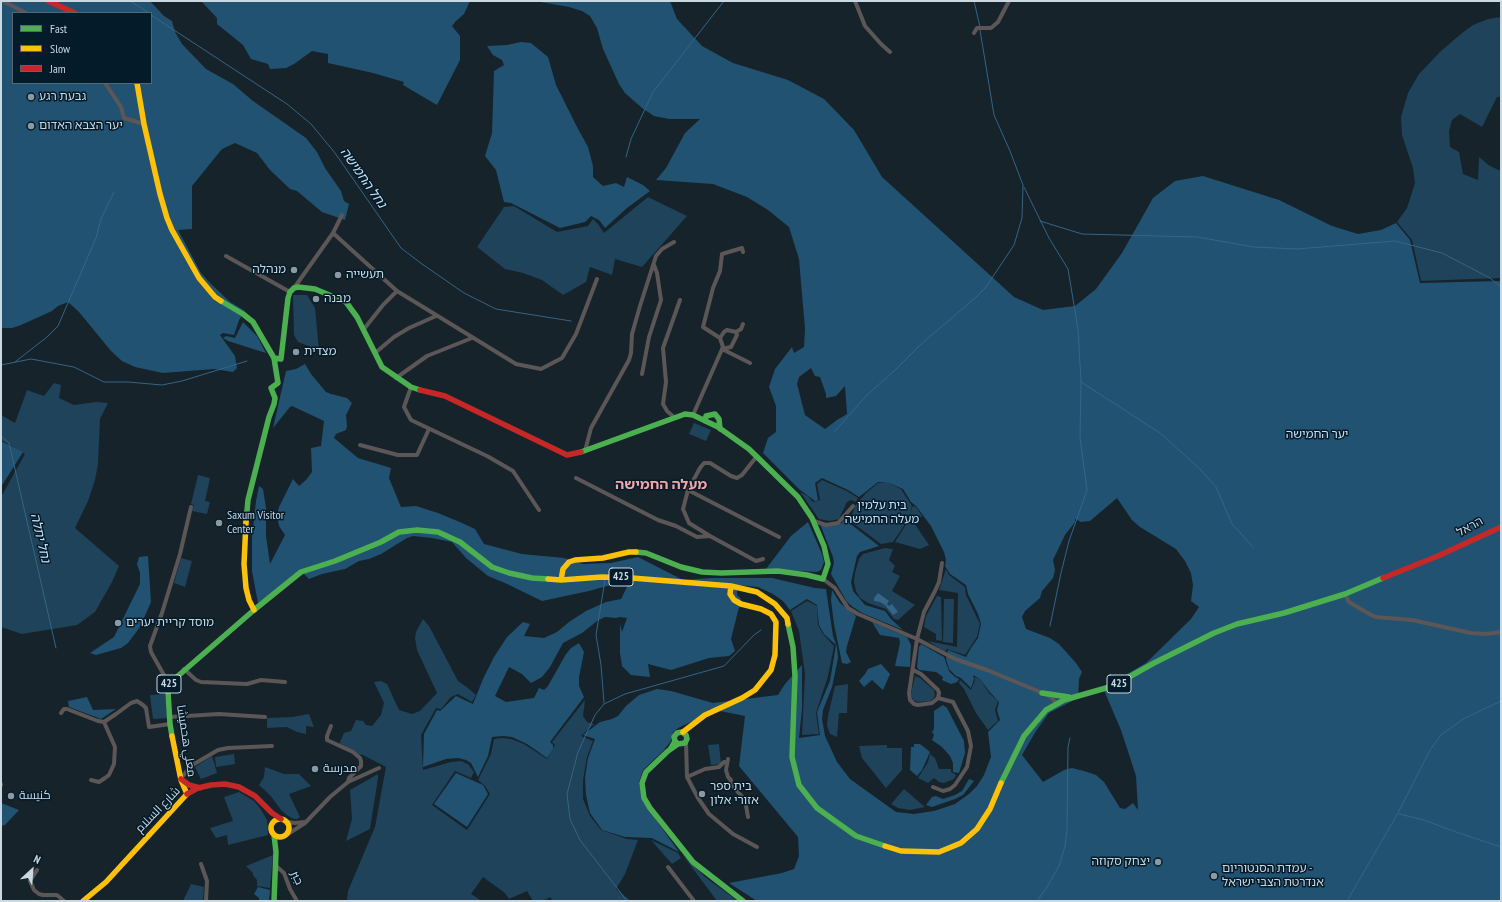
<!DOCTYPE html>
<html>
<head>
<meta charset="utf-8">
<style>
	body { margin:0 }
	#map { position:relative; width:1502px; height:902px; overflow:hidden; background:#16232b; font-family:"PT Sans Narrow",sans-serif }
	canvas { display:block }
	.frame { position:absolute; inset:0; border:2px solid #cad8e2; pointer-events:none }
	.legend { position:absolute; left:12px; top:12px; width:140px; height:72px; box-sizing:border-box; background:#041b2a; border:1px solid #536774; margin:0; padding:5px 7px; list-style:none; font-size:12px; color:#cad8e2 }
	.legend li { display:flex; align-items:center; gap:8px; height:20px }
	.legend b { width:20px; border:1px solid #536774 }
	.north { position:absolute; left:12px; top:850px; width:40px; height:40px; -webkit-text-stroke:3px #041b2a; paint-order:stroke; rotate:26deg; font-size:11px; font-weight:700; line-height:16px; text-align:center; color:#cad8e2 }
	.north::after { content:''; display:block; margin:auto; width:14px; height:18px; background:#cad8e2; clip-path:polygon(50% 0,100% 100%,50% 72%,0 100%) }
</style>
</head>
<body>
<div id="map">
<canvas width="1502" height="902"></canvas>
<div class="frame"></div>
<ul class="legend">
<li><b style="height:5px;background:#4caf50"></b>Fast</li>
<li><b style="height:5px;background:#ffc107"></b>Slow</li>
<li><b style="height:5px;background:#c62828"></b>Jam</li>
</ul>
<div class="north">N</div>
</div>
<script>
const ctx = document.querySelector('canvas').getContext('2d');
ctx.lineJoin = 'round';
function paint(path, color) { ctx.fillStyle = color; ctx.fill(path, 'evenodd'); }
const poly = rows => new Path2D(rows.map(r => 'M' + r).join(''));
function stroke(path, color, width, dash) { ctx.strokeStyle = color; ctx.lineWidth = width; ctx.lineCap = dash ? 'butt' : 'round'; ctx.setLineDash(dash || []); ctx.stroke(path); }
function write(font, color, halo, rows, align = 'center') {
  ctx.font = font + ' "PT Sans Narrow",Cairo,"Noto Sans Hebrew",sans-serif'; ctx.lineWidth = 3; ctx.setLineDash([]); ctx.textBaseline = 'middle'; ctx.strokeStyle = halo; ctx.fillStyle = color; for (const [text, x, y, turn = 0] of rows) {
    ctx.save(); ctx.translate(x, y); ctx.rotate((+turn || 0) * Math.PI / 180); ctx.textAlign = isNaN(turn) ? turn : align; if (halo) ctx.strokeText(text, 0, 0); ctx.fillText(text, 0, 0); ctx.restore();
  }
}
const green = poly([
	[1501,17,1501,97,1497,97,1482,127,1460,114,1452,120,1449,131,1450,147,1459,152,1463,174,1478,180,1479,157,1490,166,1501,171,1501,278,1421,281,1412,240,1397,222,1407,208,1415,183,1413,168,1402,135,1401,117,1408,93,1419,74,1441,51,1462,33,1473,25,1488,19],
	[648,197,687,216,642,267,615,259,612,275,590,267,586,282,563,295,542,280,523,273,505,269,477,247,504,207,514,206,557,232,588,226,593,219,598,224,604,233],
	[293,295,307,295,315,308,319,350,298,342,294,335],
	[54,383,61,385,59,398,74,405,96,402,108,403,100,419,98,464,95,480,88,501,75,528,119,566,112,582,95,612,77,625,22,634,1,627,1,497,25,454,1,440,1,415,15,423,27,390,44,396],
	[694,423,711,430,706,441,689,434],
	[198,475,210,478,205,501,210,502,207,514,192,511,194,505,191,504],
	[822,480,847,491,858,498,856,502,851,500,847,502,839,519,830,521,819,519,800,492,808,496,813,502,820,500,817,484],
	[878,483,889,483,901,489,912,506,910,513,913,506,916,507,922,516,914,523,929,545,920,549,895,542,905,526,910,513,905,524,893,542,881,544,850,521,855,506,866,493],
	[885,548,893,549,889,560,895,566,892,572,900,576,892,591,915,605,898,620,894,619,886,609,868,603,860,598,856,591,854,582,855,573,859,559,863,554],
	[181,558,192,561,185,587,174,583],
	[946,569,949,575,965,587,966,595,980,624,977,637,965,655,947,649,945,652,928,641,957,647,958,593,939,590],
	[937,596,941,597,942,641,936,640,936,634,924,627,926,616],
	[944,599,954,599,953,643,943,642],
	[807,601,817,606,818,625,823,634,834,646,828,676,816,713,819,734,802,735,805,674,799,631,791,611],
	[423,619,429,626,458,681,468,688,476,695,472,702,458,694,451,697,441,709,436,708,421,735,423,770,451,762,461,761,468,764,474,772,471,778,455,771,432,805,467,830,490,794,485,786,478,780,491,754,494,739,502,738,511,739,524,744,547,759,555,745,552,742,585,700,583,716,587,722,594,724,581,736,593,741,587,757,583,780,583,799,590,816,601,830,627,839,638,840,625,874,616,889,631,901,553,901,550,897,543,901,533,901,527,891,509,899,505,893,483,877,471,894,482,901,347,901,348,891,375,827,386,767,363,755,353,753,338,747,344,733,351,731,356,720,363,721,366,725,372,726,381,715,384,703,374,682,381,681,387,684,399,710,412,714,420,711,437,693,417,650,415,638,416,632],
	[915,676,920,678,934,690,935,696,931,701,918,702,913,700,911,694],
	[974,677,980,679,989,693,998,701,995,710,998,721,988,730,976,713,964,689,959,683,960,680,971,690,975,680],
	[848,684,847,713,839,713,837,737,830,734,827,726,828,716,835,686],
	[165,694,168,718,153,719,150,695],
	[309,714,314,727,306,726,306,734,297,732,287,727,267,728,267,718,292,717],
	[719,744,721,764,711,765,708,745],
	[887,745,887,748,902,748,902,770,886,788,862,758,859,746],
	[234,754,235,764,216,767,215,757],
	[930,754,935,758,939,769,951,769,951,772,956,775,954,779,944,783,939,782,934,778,928,783,918,778,928,762],
	[212,756,217,773,201,779,195,767],
	[265,767,284,774,299,774,311,786,289,794,300,817,297,819,294,819,288,816,281,810,270,795,259,785,264,777],
	[378,774,378,778,370,829,346,841,352,819,350,790],
	[904,789,925,807,910,810,898,808,891,804],
	[239,792,254,801,260,808,267,820,268,835,228,845,227,835,216,838,210,828,233,821,224,797],
	[651,840,678,853,681,858,672,864],
	[682,854,705,877,738,901,717,901],
	[273,855,270,888,257,886,257,880,253,875,253,873,246,866],
	[191,884,204,887,203,901,183,901]
]);
const forest = poly([
	[1,1,150,1,164,16,172,21,175,32,182,44,206,69,233,84,253,101,306,138,317,152,325,168,341,191,344,201,349,204,345,220,322,212,297,191,290,189,270,170,257,153,235,143,222,149,192,186,192,229,178,230,201,273,210,283,230,302,245,311,239,320,234,335,223,333,220,335,235,356,237,368,233,372,214,369,163,373,135,367,122,361,111,351,79,312,68,302,58,306,52,311,21,325,12,328,1,328],
	[13,13,151,13,151,83,13,83],
	[201,1,470,1,464,14,456,21,452,26,460,36,460,60,437,105,403,85,404,82,373,73,328,63,328,54,312,51,294,64,286,68,270,69,268,64,251,59,243,45,217,24,217,18],
	[535,1,670,1,677,19,702,46,733,63,788,80,824,99,854,130,882,177,1014,297,1043,310,1075,306,1096,289,1122,253,1153,198,1175,181,1203,176,1279,200,1332,226,1358,234,1381,230,1396,223,1410,240,1420,283,1501,281,1501,901,757,901,729,883,782,873,794,869,799,856,798,837,739,766,745,716,710,709,691,722,678,728,673,732,671,741,663,751,643,770,639,782,643,802,679,852,652,838,625,837,602,830,590,813,586,795,585,778,588,758,595,739,583,735,600,722,612,719,618,716,626,706,639,695,657,689,671,691,713,703,778,695,785,684,802,665,802,709,799,738,820,735,817,712,830,681,836,645,824,634,819,625,817,605,807,599,790,610,783,601,773,594,758,587,737,585,737,595,741,599,731,639,735,651,729,656,709,658,671,670,648,664,650,677,631,675,622,666,620,653,620,624,622,632,627,618,620,617,616,618,605,617,597,621,582,633,563,643,550,667,542,677,531,683,522,674,509,667,495,696,506,702,534,698,539,688,544,690,548,686,566,654,571,648,579,643,584,652,579,677,579,686,584,697,550,742,553,745,553,749,547,758,527,744,512,737,503,736,492,737,488,756,478,777,471,763,466,760,458,758,446,759,423,767,424,734,437,710,440,711,456,696,473,704,483,679,494,657,507,637,523,622,530,624,524,636,544,638,557,632,569,622,586,611,606,602,621,599,629,583,625,581,589,591,542,601,505,583,488,576,466,558,452,542,432,538,413,536,407,538,381,554,369,559,359,561,345,569,322,574,309,579,302,572,258,603,252,571,252,537,256,501,259,486,263,489,266,508,266,536,270,564,285,535,279,526,277,516,279,507,293,479,299,486,306,480,312,472,311,448,321,446,324,421,292,406,290,407,273,428,286,371,296,369,305,364,311,374,326,392,331,394,347,398,352,403,346,415,347,426,346,430,336,434,334,438,358,458,391,468,389,478,401,507,416,506,438,513,462,523,475,529,484,544,522,554,564,558,583,564,611,563,638,557,683,580,712,578,772,578,815,588,826,589,833,636,837,647,838,658,832,687,823,710,822,719,825,736,837,762,850,779,896,812,914,814,934,811,955,804,969,794,977,786,984,775,991,757,988,732,1000,720,997,710,999,702,989,691,980,679,973,675,974,679,971,688,961,678,956,676,949,669,946,659,948,650,966,657,971,648,978,638,981,624,978,614,968,594,966,585,950,574,945,566,946,560,944,552,931,526,916,506,911,502,903,489,889,483,878,482,859,497,848,490,822,478,815,483,818,500,815,501,799,489,763,453,768,438,776,432,776,406,769,387,775,369,792,347,794,353,804,347,805,329,799,259,789,227,768,210,747,197,713,184,656,180,666,168,685,133,700,119,669,119,654,116,642,108,625,93,619,84,603,49,597,28,590,16,582,11,569,7],
	[811,368,815,376,820,377,826,394,826,398,836,396,845,386,847,414,837,420,825,429,805,415,797,384,799,377],
	[1117,498,1132,520,1140,527,1176,549,1185,561,1191,573,1193,585,1191,601,1199,607,1191,619,1146,663,1103,688,1121,730,1136,776,1138,810,1133,803,1125,809,1120,808,1104,782,1096,775,1084,771,1072,768,1064,770,1043,782,1022,755,1036,731,1049,713,1078,698,1079,679,1082,672,1076,663,1059,644,1050,638,1026,629,1022,617,1025,611,1040,598,1042,591,1053,578,1055,570,1053,560,1065,535,1075,522,1075,519,1081,522,1090,521],
	[521,42,531,43,548,57,556,85,577,127,588,147,593,166,593,177,603,186,616,183,624,187,627,177,643,185,650,191,627,208,605,228,599,220,591,216,585,222,560,228,511,203,504,202,496,170,485,156,492,133,494,71,504,65,502,60,493,55,487,46,507,45],
	[243,322,257,336,266,353,228,341,223,338,226,336,235,338],
	[1,441,23,452,1,487],
	[849,512,848,522,879,546,860,552,857,556,851,582,853,591,865,605,885,611,891,619,903,630,862,613,853,607,847,602,831,574,834,563,833,557,820,524,837,525,842,523],
	[808,522,822,554,824,562,821,570,817,572,766,569,791,536],
	[148,556,151,602,140,627,128,643,121,648,96,655,90,653,114,637,140,584,140,573,137,564,139,557],
	[832,590,840,603,856,616,847,646,846,652,851,662,847,664,842,663,834,624,831,600],
	[872,622,907,637,911,645,910,667,895,666,900,643,899,638,880,635],
	[921,644,944,657,949,671,955,677,959,679,957,682,951,684,942,680,943,677,936,672,919,670,917,667,919,647],
	[881,664,890,674,883,690,872,680,864,687,859,681,865,674,868,669],
	[87,697,93,710,116,709,101,719,69,707,68,701],
	[943,705,947,708,964,741,965,753,959,773,953,772,953,763,950,756,942,747,932,740,934,735,932,732,934,729,934,711],
	[914,744,920,744,930,752,922,770,917,776,910,770,911,747,914,747],
	[456,773,483,785,488,794,467,827,434,804],
	[969,779,974,781,963,795,955,799,932,807,926,805,932,797,936,796,943,799,955,795,962,791],
	[1,803,19,810,5,825,1,826],
	[258,887,270,890,269,901,259,901,259,898,254,894]
]);
const water = poly([
	[878,593,889,601,887,604,889,606,892,604,898,612,893,615,885,605,880,602,874,601,874,598]
]);
const stream = poly([
	[130,1,149,13],
	[974,1,980,27],
	[151,15,287,104,311,124,335,153,401,248,422,264,464,293,496,309,571,321],
	[626,157,631,139,653,92,724,1],
	[1024,187,1049,238,1068,269,1078,329,1081,382,1080,437,1087,490,1069,541,1061,573,1050,626],
	[1040,221,1082,234,1197,237,1254,247,1297,249,1395,241,1442,253,1490,278,1501,287],
	[15,362,47,337,58,326,96,238,101,219,114,192],
	[1,365,31,359,74,367,104,382,128,382,162,385,182,381,247,361],
	[1081,382,1160,433,1200,469,1216,487,1232,524,1253,547],
	[834,432,867,395,894,371,920,345,974,299,986,287,1014,245,1022,218,1023,185,1010,151,994,115,980,30],
	[1,436,9,443,56,648],
	[604,703,601,665,596,635,605,580],
	[1399,814,1424,820,1456,832,1501,847],
	[627,901,580,840,570,819,567,794,578,752,595,715,604,704,625,694,724,666,754,635,761,630],
	[1037,901,1047,887,1059,866,1065,846,1067,830,1068,747,1070,738],
	[1347,901,1398,813,1430,750,1441,735,1463,719,1501,701]
]);
const street = poly([
	[3,1,26,13],
	[855,1,865,26,881,44,890,52],
	[974,33,977,28,991,28,998,22,1009,1],
	[105,83,121,107,124,118,144,124],
	[333,233,397,291,516,364,541,369,562,358,576,334,597,279],
	[226,256,290,292],
	[294,288,333,233,342,215],
	[364,329,383,305,397,291],
	[736,332,741,329,743,324],
	[720,338,724,332,727,330,736,332,737,335,731,347,722,349],
	[722,349,750,363],
	[375,353,394,337,409,328,436,316],
	[642,374,649,337,661,300,657,273,654,265],
	[396,378,427,356,472,338],
	[411,387,404,407,411,420,487,456,513,471,539,510],
	[693,415,723,347,720,338,703,327,713,288,720,271,722,254,742,248,743,252],
	[675,418,667,411,663,404,666,382,663,348,680,300],
	[360,445,398,455,417,455,429,429],
	[585,451,591,428,629,360,631,353,632,334,640,306,656,256,662,249,674,242],
	[576,478,658,520,676,526,697,537,710,536,689,523,683,509,688,490,700,468,704,463,710,463,731,476,737,478,742,475,757,456],
	[688,490,779,537],
	[814,521,826,525,838,523,853,506],
	[710,536,756,561,763,559],
	[823,579,835,588,848,608,858,614,917,639,955,659,987,670,1045,694,1051,697,1057,704],
	[1345,594,1349,602,1371,615,1376,617,1412,620,1471,633,1486,634,1501,632],
	[184,669,196,680,201,682,247,684,261,680,285,682],
	[913,670,921,674,938,690,939,693,938,698,932,703,918,705,914,704,910,700,909,693,917,639,924,612,935,591,939,582,942,563],
	[169,684,151,652,150,646,162,613,180,554,191,507],
	[61,713,64,709,67,709,98,721,104,722,116,714,131,703,137,701,143,705,146,708,149,727,170,724],
	[170,717,219,714,265,717],
	[331,726,327,736,327,740,353,752,360,758,361,761,361,766,349,778,348,782],
	[686,741,687,777,698,798,709,814,733,834,757,847],
	[728,759,726,770,728,777,731,780,730,783,745,800,748,817],
	[180,777,184,775,189,767,218,750,228,748,272,746],
	[687,777,705,769,719,767,724,762,727,763],
	[91,780,99,782,105,778,109,775,114,764,115,747,104,722],
	[1,785,1,784],
	[933,787,943,791,950,789,955,785,967,767,971,746,968,731,953,702,938,698],
	[288,822,295,823,305,822],
	[288,834,305,823,330,797,348,782,379,768],
	[201,864,207,881,206,901],
	[276,866,284,873,290,889,297,901],
	[668,867,694,901],
	[37,870,30,881,34,890,39,894,43,895,57,895,64,901]
]);
const fast = poly([
	[221,301,243,314,253,322,274,358,278,383,271,388,275,398,274,404,269,417,248,500,246,522],
	[274,358,281,359,288,298,290,292,294,288,298,287,315,289,346,302,357,317,382,367,411,387,420,390],
	[705,421,706,416,715,414,719,419,720,429],
	[581,452,685,414,693,415,718,427,749,449,798,497,812,518,824,546,828,564,823,579,807,575,778,571,721,573,702,572,681,567,646,553,636,552],
	[788,624,793,647,795,676,792,757,799,785,817,808,856,836,885,846],
	[1042,693,1069,697],
	[172,736,170,724,168,692,171,682,254,610,301,572,335,561,381,542,399,532,417,530,438,532,460,542,492,567,509,573,532,578,548,579],
	[678,744,668,751,646,772,642,783,644,798,650,808,693,862,743,901],
	[671,748,675,741,674,737,677,733,682,732,686,735,687,739,685,743,678,744,675,741],
	[1001,783,1024,736,1046,710,1064,700,1113,686,1154,663,1214,633,1237,624,1284,613,1345,594,1383,578],
	[274,835,276,852,274,901]
]);
const slow = poly([
	[137,83,144,124,160,194,167,218,172,230,199,278,215,297,221,301],
	[246,522,244,564,246,588,249,600,254,610],
	[548,579,561,580,602,577,632,578,731,586,757,592,775,604,787,618,788,624],
	[561,580,563,569,569,562,575,560,603,558,629,552,636,552],
	[683,732,705,715,742,698,755,690,771,670,775,655,776,622,771,614,761,609,741,604,734,600,730,594,731,586],
	'271 828a9 9 0 1 1 18 0a9 9 0 1 1-18 0Z',
	[885,846,901,851,939,852,961,843,977,829,990,809,1001,783],
	[83,901,106,882,187,794,181,780,172,736]
]);
const jam = poly([
	[48,1,75,13],
	[420,390,445,396,567,455,581,452],
	[1383,578,1438,556,1501,527],
	[181,779,189,785,200,788],
	[187,794,198,788,211,785,225,784,239,787,255,796,272,813,281,819]
]);
const markers = [
	[31,97,4,"#8b99a2"],
	[31,126,4,"#8b99a2"],
	[294,270,4,"#8b99a2"],
	[338,275,4,"#8b99a2"],
	[316,299,4,"#8b99a2"],
	[296,352,4,"#8b99a2"],
	[219,523,4,"#8b99a2"],
	[118,623,4,"#8b99a2"],
	[315,769,4,"#8b99a2"],
	[702,794,4,"#8b99a2"],
	[11,796,4,"#8b99a2"],
	[1158,862,4,"#8b99a2"],
	[1214,876,4,"#8b99a2"]
];
const shields = [
	[621,577,24],
	[169,684,24],
	[1119,684,24]
];
const shieldNames = [
	["425",621,577],
	["425",169,684],
	["425",1119,684]
];
const poiNames = [
	["גבעת רגע",39,97],
	["יער הצבא האדום",39,126],
	["מנהלה",286,270,"right"],
	["תעשייה",346,275],
	["מבנה",324,299],
	["מצדית",304,352],
	["Saxum Visitor",227,516],
	["Center",227,530],
	["מוסד קריית יערים",126,623],
	["مدرسة",323,769],
	["בית ספר",710,787],
	["אזורי אלון",710,801],
	["كنيسة",19,796],
	["יצחק סקוזה",1150,862,"right"],
	["עמדת הסנטוריום -",1222,869],
	["אנדרטת הצבי ישראל",1222,883]
];
const parkNames = [
	["יער החמישה",1317,435],
	["בית עלמין",882,506],
	["מעלה החמישה",882,520]
];
const streetNames = [
	["הראל",1470,527,-29],
	["معلي هحميشا",186,741,81],
	["شارع السلام",158,810,-46],
	["جبر",297,878,66]
];
const waterNames = [
	["נחל החמישה",363,178,55],
	["נחל יתלה",40,538,77]
];
const quarterNames = [
	["מעלה החמישה",661,485]
];
paint(green, '#1e435b');
paint(forest, '#225271');
paint(water, '#356588');
stroke(stream, '#356588', 1);
stroke(street, '#5d5657', 4);
stroke(fast, '#4caf50', 5.5);
stroke(slow, '#ffc107', 5.5);
stroke(jam, '#c62828', 5.5);
for (const [x, y, r, color] of markers) { const dot = new Path2D(); dot.arc(x, y, r, 0, 2 * Math.PI); ctx.fillStyle = color; ctx.fill(dot); stroke(dot, '#041b2a', 1.5); }
for (const [x, y, w] of shields) { const box = new Path2D(); box.roundRect(x - w / 2, y - 9, w, 18, 3); ctx.fillStyle = '#041b2a'; ctx.fill(box); stroke(box, '#cad8e2', 1); }
write('bold 11px', '#cad8e2', null, shieldNames);
write('12px', '#cad8e2', '#041b2a', poiNames, 'left');
write('12px', '#c3e1f7', '#041b2a', parkNames);
write('12px', '#cad8e2', '#041b2a', streetNames);
write('italic 13px', '#c7e4fb', '#041b2a', waterNames);
write('bold 14px', '#f8a4a6', '#041b2a', quarterNames);
</script>
</body>
</html>
